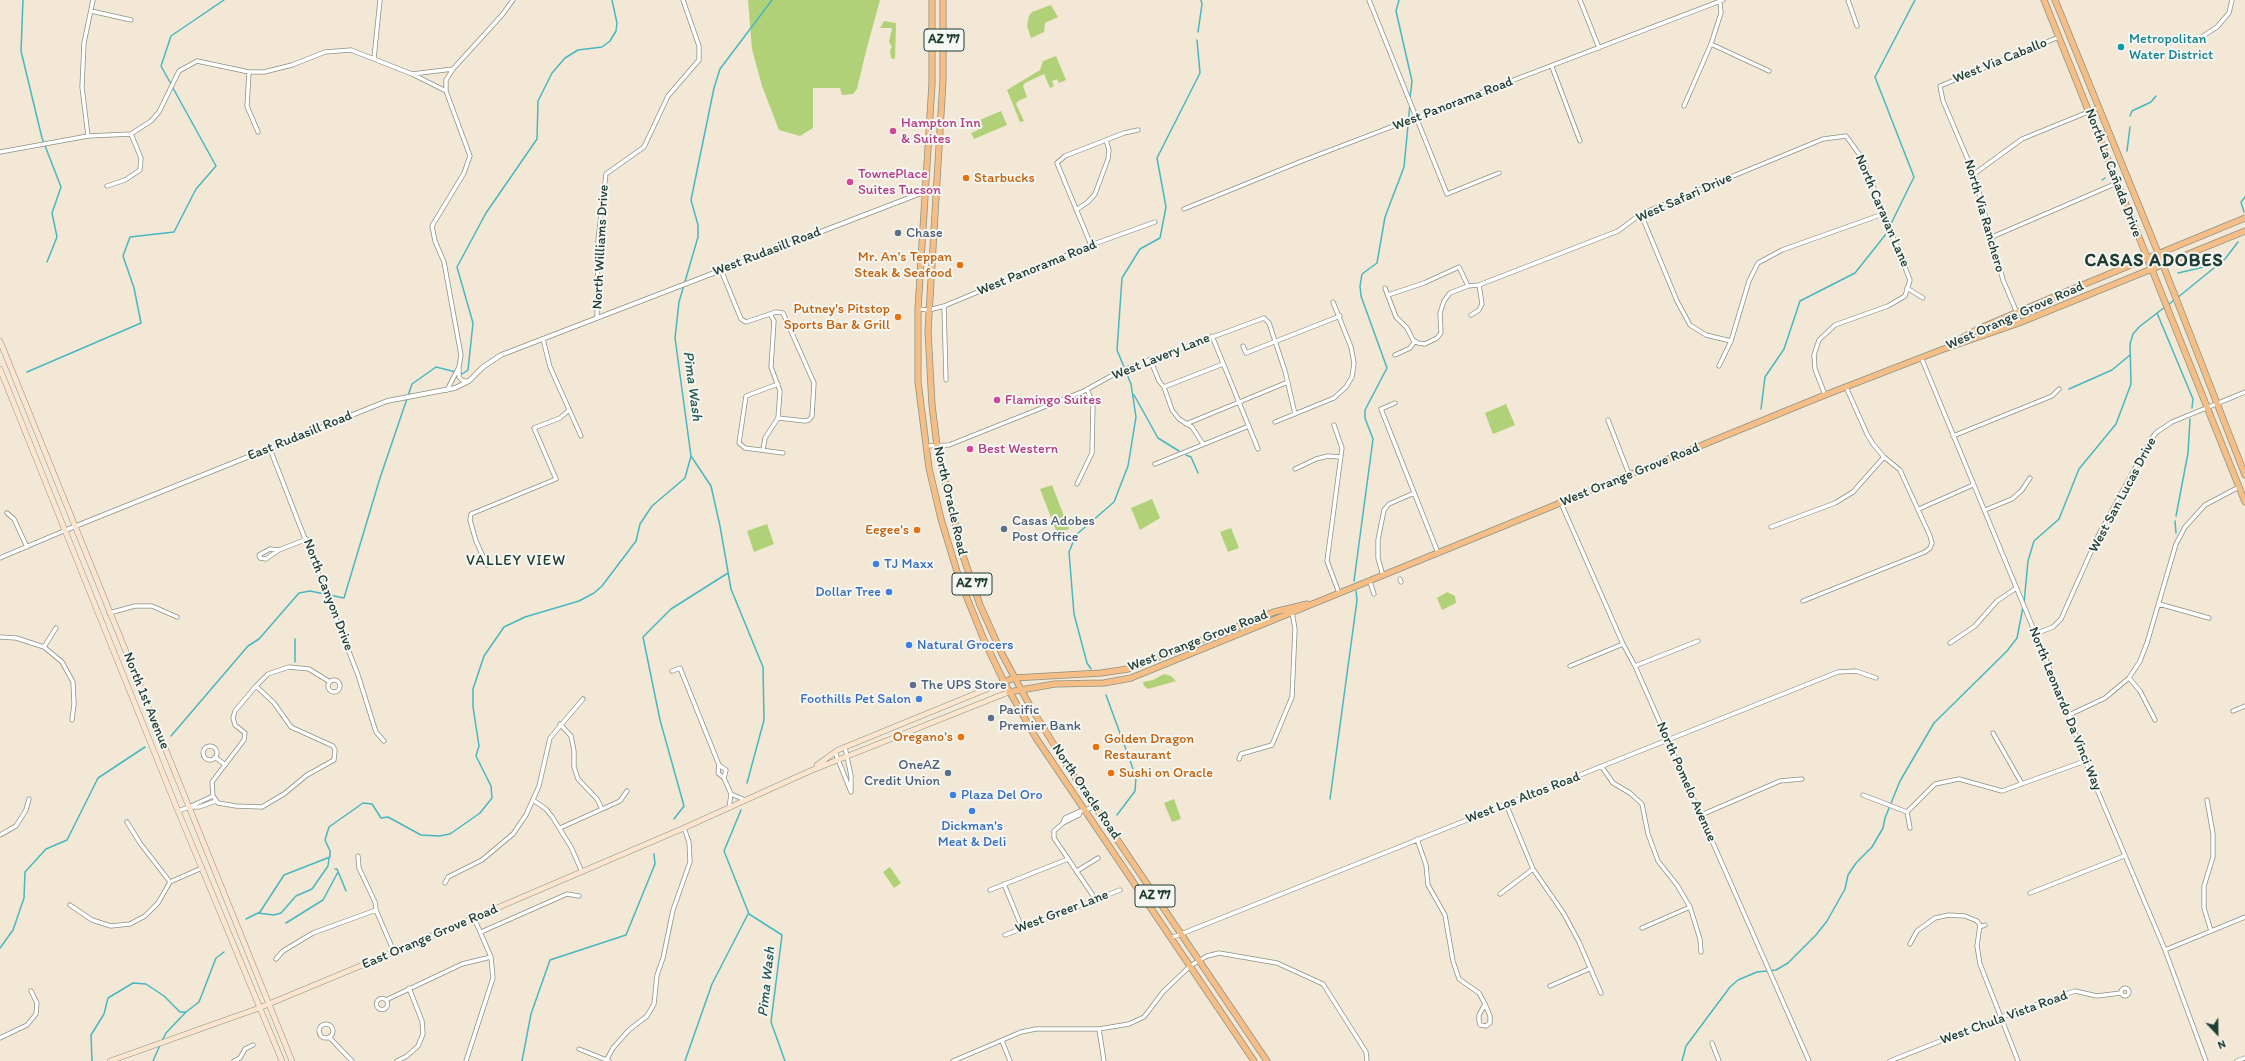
<!DOCTYPE html>
<html>
<head>
<meta charset="utf-8">
<style>
	body { margin:0 }
	#map { position:relative; width:2245px; height:1061px; overflow:hidden; background:#f3e8d5; font-family:Itim,sans-serif }
	canvas { display:block }
	.north { position:absolute; left:2197px; top:1013px; width:40px; height:40px; -webkit-text-stroke:3px #f6f6f2; paint-order:stroke; rotate:158deg; font-size:11px; font-weight:700; line-height:16px; text-align:center; color:#1f3d34 }
	.north::after { content:''; display:block; margin:auto; width:14px; height:18px; background:#1f3d34; clip-path:polygon(50% 0,100% 100%,50% 72%,0 100%) }
</style>
</head>
<body>
<div id="map">
<canvas width="2245" height="1061"></canvas>
<div class="north">N</div>
</div>
<script>
const ctx = document.querySelector('canvas').getContext('2d');
ctx.lineJoin = 'round';
function paint(path, color) { ctx.fillStyle = color; ctx.fill(path, 'evenodd'); }
const poly = rows => new Path2D(rows.map(r => 'M' + r).join(''));
function stroke(path, color, width, dash) { ctx.strokeStyle = color; ctx.lineWidth = width; ctx.lineCap = dash ? 'butt' : 'round'; ctx.setLineDash(dash || []); ctx.stroke(path); }
function write(font, color, halo, rows, align = 'center') {
  ctx.font = font + ' Itim,sans-serif'; ctx.lineWidth = 4; ctx.setLineDash([]); ctx.textBaseline = 'middle'; ctx.strokeStyle = halo; ctx.fillStyle = color; for (const [text, x, y, turn = 0] of rows) {
    ctx.save(); ctx.translate(x, y); ctx.rotate((+turn || 0) * Math.PI / 180); ctx.textAlign = isNaN(turn) ? turn : align; if (halo) ctx.strokeText(text, 0, 0); ctx.fillText(text, 0, 0); ctx.restore();
  }
}
const green = poly([
	[748,0,880,0,866,51,857,89,853,94,842,95,840,88,813,88,813,128,800,136,779,130,762,86,752,49],
	[1051,5,1058,17,1045,23,1044,32,1031,38,1027,26,1029,16,1032,12],
	[884,21,896,23,895,59,891,58,890,50,892,47,889,42,892,28,880,28],
	[1056,56,1066,80,1059,83,1057,79,1052,81,1054,86,1050,88,1044,74,1025,83,1023,86,1027,97,1018,101,1016,104,1024,121,1020,122,1007,90,1040,70,1043,61],
	[1001,111,1007,125,974,139,971,133,978,130,975,122],
	[1506,404,1515,425,1493,434,1485,413],
	[1052,485,1069,529,1057,533,1040,489],
	[1152,499,1160,518,1140,530,1131,508],
	[767,524,774,544,754,552,747,531],
	[1231,528,1239,548,1228,552,1220,532],
	[1447,592,1455,596,1456,603,1442,610,1437,598],
	[1164,674,1171,676,1176,681,1148,689,1144,686,1143,682,1153,680],
	[1174,799,1181,819,1172,822,1164,803],
	[890,867,901,883,894,888,883,872]
]);
const stream = poly([
	[23,0,21,51,42,138,61,187,52,213,57,237,47,262],
	[1399,0,1396,11,1412,81,1410,98],
	[1198,32,1202,4,1201,0],
	[171,84,161,66,171,36,224,0],
	[2130,116,2132,111,2151,102,2156,96],
	[2127,151,2130,127],
	[2102,180,2105,178],
	[2244,212,2241,202,2245,197],
	[2178,273,2217,264],
	[2177,298,2225,259,2238,242],
	[2168,305,2174,300],
	[2157,313,2193,399,2192,408],
	[27,372,141,323,134,288,123,256,130,237,174,232,196,189,216,166,173,88],
	[460,373,462,374,468,370,473,323,457,267,486,213,537,139,538,101,552,73,565,58,578,50,602,47,610,41,616,31,617,23,612,0],
	[2069,389,2112,370,2130,355],
	[1134,395,1158,438,1179,451],
	[1761,409,1765,377,1784,349,1800,301,1855,273,1886,234,1914,177,1875,77,1915,0],
	[1186,455,1191,457,1198,473],
	[2176,516,2188,453,2190,419],
	[2175,521,2176,533],
	[1354,581,1373,439,1365,418,1365,410,1387,368,1361,296,1360,286,1362,274,1377,263,1385,217,1404,167,1410,104],
	[2024,603,2028,561,2034,541,2059,519,2079,469,2116,424,2131,384,2130,344,2133,334,2139,327,2165,307],
	[295,639,295,662],
	[1091,669,1087,663,1074,614,1069,552,1076,535,1114,502,1128,466,1136,417,1131,384,1117,350,1122,278,1140,249,1160,238,1166,207,1157,158,1200,73,1197,40],
	[1106,695,1136,777,1135,791,1117,815],
	[171,736,248,646,259,639,299,593,310,591,344,598,380,478,412,384,436,367,456,372],
	[747,783,764,720,763,667,731,589,720,526,711,486,691,456,675,338,679,302,698,237,698,225,691,200,714,88,720,69,772,0],
	[1330,799,1357,600,1356,591],
	[741,810,724,851,749,914,782,935,771,1022,785,1061],
	[674,819,684,806,660,720,643,637,671,609,728,573],
	[335,869,337,869,346,891],
	[258,913,274,915,281,913,296,896,312,889,328,866,329,858],
	[246,919,260,912,284,875,330,857,330,851,325,840,329,827,363,803,372,804,381,818,388,817,421,835,439,836,450,834,480,813,492,798,491,786,476,756,479,746,473,707,473,689,484,656,504,627,525,617,579,601,594,593,602,586,636,541,640,524,652,506,685,478,691,456],
	[286,923,323,900,338,872],
	[0,948,13,930,24,898,25,872,46,849,67,840,98,778,145,747],
	[162,1041,166,1033,186,1012],
	[92,1061,91,1035,104,1014,108,998,133,983,146,984,164,996,180,1012,186,1012,199,1002,216,958,224,952],
	[153,1061,160,1045],
	[522,1061,531,1014,550,960,626,935,655,864,654,854],
	[685,1061,712,984,748,914],
	[1682,1061,1686,1046,1730,987,1738,980,1757,972,1776,970,1788,963,1816,935,1827,921,1845,889,1848,875,1856,863,1872,847,1883,828,1885,818,1900,781,1934,723,2007,651,2017,638,2023,607]
]);
const minor = poly([
	[1369,0,1447,194,1499,173],
	[1580,0,1599,48],
	[1848,0,1857,26],
	[91,11,131,20],
	[2203,36,2217,27,2229,13,2232,0],
	[1711,44,1769,71],
	[374,58,380,0],
	[1552,67,1580,141],
	[249,72,247,106,258,132],
	[412,74,453,69],
	[1684,106,1711,44,1721,13,1720,1],
	[88,136,82,87,84,43,93,0],
	[0,152,88,136,131,134,151,121,159,112,179,71,197,61,249,72,264,72,292,65,325,52,351,50,412,74,446,91],
	[1974,174,2022,139,2098,108],
	[107,186,125,180,140,170,141,158,131,134],
	[1184,209,1302,161,1723,0],
	[1076,210,1088,202,1095,194,1108,159,1109,150,1106,140],
	[1641,214,1677,301,1690,325,1706,335,1731,341],
	[1992,237,2117,183],
	[1091,245,1057,163,1065,156,1124,133,1138,130],
	[721,270,741,319,746,322,776,312,783,313,814,383,812,416,809,420,805,421,778,418],
	[1385,288,1396,317,1407,328,1413,340,1418,343,1425,344,1437,338,1441,333,1440,313,1444,301,1450,293,1468,286,1479,285,1618,231,1641,214,1823,139,1846,136,1862,158,1910,280,1905,296,1888,306,1835,325,1819,340,1814,355,1815,369,1825,395],
	[1907,288,1923,298],
	[1388,295,1424,283,1459,267,1468,286],
	[944,306,946,380],
	[918,309,929,310,944,306,1091,245,1155,222],
	[1471,315,1479,310,1482,304,1479,285],
	[597,318,598,240,606,174,644,147,668,96,699,60,699,46,683,0],
	[2019,323,2017,313,2003,280,1974,174,1943,101,1940,86,2059,37],
	[1212,336,1258,449],
	[543,339,550,367,581,436],
	[1243,346,1246,353,1340,316],
	[1395,355,1410,348,1415,341],
	[1921,357,2069,715,2085,761,2165,950,2206,1061],
	[1150,359,1159,381,1164,387,1172,410,1179,419,1192,427,1203,444],
	[1719,366,1731,341,1749,281,1758,263,1782,250,1883,214],
	[459,369,459,377,463,381,468,381],
	[778,384,746,396,739,443,745,448,783,453],
	[1164,387,1223,364],
	[1846,387,1867,434,1873,444,1884,457,1900,470,1930,536,1932,543,1930,548],
	[447,390,459,367,461,355,444,262,435,241,432,226,464,173,470,156,446,91,446,80,453,69,502,15,513,0],
	[1395,403,1381,409,1438,553],
	[1608,420,1629,474],
	[1275,422,1334,398,1346,387,1352,377,1354,363,1351,347,1333,302],
	[1186,424,1288,382],
	[1334,425,1342,448,1327,561,1339,593],
	[1953,436,2052,396,2059,389],
	[926,446,949,445,1084,391,1120,371,1264,318,1269,323,1285,371,1295,414],
	[270,449,358,675,376,732,384,741],
	[763,450,765,438,778,418,780,391,771,367,774,321,770,314],
	[1155,464,1249,426],
	[1295,469,1316,459,1328,456,1340,457],
	[1077,484,1092,453,1093,404,1087,389],
	[1561,503,1623,644,1635,666,1809,1061],
	[1919,509,1973,485],
	[1985,510,2012,499,2022,490,2030,478],
	[7,513,14,519,27,547],
	[1771,527,1835,503,1853,492,1884,457],
	[279,550,270,549,259,555,260,558,266,559,279,550,307,539],
	[0,558,66,530],
	[487,565,476,541,470,520,471,514,556,479,534,428,560,418,569,410],
	[1383,576,1378,558,1378,540,1384,510,1389,504,1414,493],
	[1400,579,1401,582],
	[1370,582,1374,594],
	[1803,601,1925,552,1930,548],
	[2159,604,2209,618],
	[109,613,135,606,152,606,177,617],
	[2035,634,2053,627,2061,619,2099,534,2151,439,2157,432,2172,422,2245,392],
	[0,637,16,638,44,647,62,662,73,682,74,704,72,720],
	[1950,643,1975,626,1997,601,2015,589],
	[44,647,56,628],
	[1570,666,1623,644],
	[1635,666,1698,641],
	[672,671,680,668,719,765,726,770,724,778],
	[2129,678,2140,691,2155,720],
	'328 686a6 6 0 1 1 12 0a6 6 0 1 1-12 0Z',
	[256,686,274,703,291,727,333,746,335,750,334,760,307,775,284,794,262,807,236,806,218,803,213,796,212,782,244,740,245,733,235,725,233,718,235,711,256,686,268,674,289,667,309,669,330,682],
	[2233,711,2245,706],
	[2069,715,2105,698,2129,678,2140,661,2147,643,2176,544,2185,527,2205,505,2239,487],
	[560,724,571,736,574,751,574,767,578,779,597,799,602,809],
	[1993,733,2022,784],
	'203 753a7 7 0 1 1 14 0a7 7 0 1 1-14 0Z',
	[835,752,851,792,851,776,845,747],
	[215,757,224,764],
	[1239,759,1241,754,1272,745,1292,697,1295,629,1292,612],
	[719,765,718,773,724,778,731,794,729,808],
	[1602,767,1613,783,1630,793,1642,804,1648,834,1658,861,1677,885,1690,907,1700,939,1701,952],
	[731,794,745,800],
	[1863,795,1907,812],
	[213,796,189,807,199,807,216,801],
	[533,800,546,809,553,818,571,847,582,872],
	[2207,800,2213,834,2213,857,2204,886,2204,908,2211,931],
	[1506,804,1533,869,1564,914,1579,942,1601,993],
	[178,811,189,807],
	[1080,812,1079,815,1063,823,1065,818,1078,812,1095,807],
	[1701,815,1780,781,1802,779],
	[127,822,140,843,170,882],
	[1063,823,1054,831,1054,838,1096,900],
	[560,828,620,801,627,791],
	[1910,828,1907,812,1935,784,1959,779,2002,791,2085,761],
	[0,835,16,826,26,810,29,799],
	[1417,839,1426,865,1428,885,1445,915,1453,961,1459,979,1479,993,1485,1004,1490,1016,1490,1023,1486,1026,1480,1025,1479,1021,1479,1015,1485,1004],
	[358,856,359,868,375,902,376,910,394,952],
	[1077,871,1098,858],
	[445,883,448,877,482,860,513,834,526,815,539,786,550,738,583,699],
	[1004,884,1022,928],
	[990,890,1068,859],
	[2030,893,2124,856],
	[1500,894,1533,869],
	[70,905,92,920,111,926,130,924,145,916,158,903,170,882,202,868],
	[1980,927,1985,925],
	[1642,928,1690,907],
	[481,932,567,894,579,896],
	[1005,935,1120,890],
	[1171,938,1838,672,1856,671,1876,678],
	[1910,944,1917,931,1935,918,1949,915,1965,916,1977,921,1980,925,1977,946,1980,964,2018,1061],
	[2165,950,2245,917],
	[276,959,283,951,313,933,376,910],
	[1550,986,1589,969],
	'2121 992a4 4 0 1 1 8 0a4 4 0 1 1-8 0Z',
	'376.5 1004a5.5 5.5 0 1 1 11 0a5.5 5.5 0 1 1-11 0Z',
	[386,1000,462,964,491,957],
	'319 1031a7 7 0 1 1 14 0a7 7 0 1 1-14 0Z',
	[1099,1029,1104,1061],
	[329,1037,352,1061],
	[0,1038,27,1025,36,1014,37,1003,31,991],
	[1002,1041,1010,1061],
	[1712,1043,1719,1061],
	[579,1049,609,1061],
	[234,1061,240,1058,245,1049,253,1045],
	[397,1061,407,1056,418,1046,423,1034,422,1021,409,988],
	[466,1061,493,978,491,957,474,918],
	[606,1061,613,1048,629,1030,647,1016,654,1004,657,975,663,958,673,910,690,862,689,842,684,828],
	[953,1061,1021,1032,1036,1029,1099,1029,1129,1024,1144,1017,1163,992,1190,966,1207,956,1219,953,1277,963,1323,984,1366,1052,1367,1061],
	[1890,1061,2001,1017,2075,991,2097,996,2121,993],
	[2237,1061,2245,1058]
]);
const tertiary = poly([
	[66,530,387,401,455,388,469,381,483,367,501,355,937,187]
]);
const secondary = poly([
	[0,341,292,1061],
	[0,369,178,811,282,1061],
	[817,765,838,750,1004,682],
	[110,1061,259,1008,394,952,684,828,810,771,1009,692]
]);
const primary = poly([
	[2044,0,2245,502],
	[2055,0,2163,265,2245,475],
	[1955,342,1978,329,2058,295,2245,218],
	[1004,682,1014,678,1101,673,1128,669,1274,612,1307,604],
	[1009,692,1055,684,1104,683,1131,678,1825,395,1941,350,2019,323,2245,231]
]);
const trunk = poly([
	[932,0,932,84,918,309,918,382,929,468,941,519,959,578,984,640,1004,682,1036,738,1254,1061],
	[943,0,943,80,928,331,932,405,937,446,962,553,980,605,1002,654,1030,706,1066,764,1267,1061]
]);
const markers = [
	[2121,47,4,"#0f9aa8"],
	[893,131,4,"#d1479c"],
	[966,178,4,"#e8710a"],
	[850,182,4,"#d1479c"],
	[898,233,4,"#5c6f8a"],
	[960,265,4,"#e8710a"],
	[898,317,4,"#e8710a"],
	[997,400,4,"#d1479c"],
	[970,449,4,"#d1479c"],
	[1004,529,4,"#5c6f8a"],
	[917,530,4,"#e8710a"],
	[876,564,4,"#3f7fe0"],
	[889,592,4,"#3f7fe0"],
	[909,645,4,"#3f7fe0"],
	[913,685,4,"#5c6f8a"],
	[919,699,4,"#3f7fe0"],
	[991,718,4,"#5c6f8a"],
	[961,737,4,"#e8710a"],
	[1096,747,4,"#e8710a"],
	[948,773,4,"#5c6f8a"],
	[1111,773,4,"#e8710a"],
	[953,795,4,"#3f7fe0"],
	[972,811,4,"#3f7fe0"]
];
const shields = [
	[944,40,40],
	[972,584,40],
	[1155,896,40]
];
const shieldNames = [
	["AZ 77",944,40],
	["AZ 77",972,584],
	["AZ 77",1155,896]
];
const cultureNames = [
	["Metropolitan",2129,39],
	["Water District",2129,55]
];
const streetNames = [
	["West Via Caballo",2000,61,-22],
	["West Panorama Road",1453,104,-21],
	["North La Cañada Drive",2113,173,69],
	["West Safari Drive",1684,198,-24],
	["North Caravan Lane",1882,211,67],
	["North Via Ranchero",1984,216,74],
	["North Williams Drive",601,247,-87],
	["West Rudasill Road",767,252,-21],
	["West Panorama Road",1037,268,-22],
	["West Orange Grove Road",2015,316,-24],
	["West Lavery Lane",1161,357,-22],
	["East Rudasill Road",300,436,-22],
	["West Orange Grove Road",1630,475,-22],
	["West San Lucas Drive",2123,495,-62],
	["North Oracle Road",950,501,77],
	["North Canyon Drive",328,595,69],
	["West Orange Grove Road",1198,641,-21],
	["North 1st Avenue",146,701,68],
	["North Leonardo Da Vinci Way",2065,709,68],
	["North Pomelo Avenue",1686,782,66],
	["North Oracle Road",1086,792,56],
	["West Los Altos Road",1523,798,-21],
	["West Greer Lane",1062,912,-21],
	["East Orange Grove Road",430,937,-23],
	["West Chula Vista Road",2004,1018,-20]
];
const hotelNames = [
	["Hampton Inn",901,123],
	["& Suites",901,139],
	["TownePlace",858,174],
	["Suites Tucson",858,190],
	["Flamingo Suites",1005,400],
	["Best Western",978,449]
];
const foodNames = [
	["Starbucks",974,178,"left"],
	["Mr. An's Teppan",952,257],
	["Steak & Seafood",952,273],
	["Putney's Pitstop",890,309],
	["Sports Bar & Grill",890,325],
	["Eegee's",909,530],
	["Oregano's",953,737],
	["Golden Dragon",1104,739,"left"],
	["Restaurant",1104,755,"left"],
	["Sushi on Oracle",1119,773,"left"]
];
const serviceNames = [
	["Chase",906,233],
	["Casas Adobes",1012,521],
	["Post Office",1012,537],
	["The UPS Store",921,685],
	["Pacific",999,710],
	["Premier Bank",999,726],
	["OneAZ",940,765,"right"],
	["Credit Union",940,781,"right"]
];
const shopNames = [
	["TJ Maxx",884,564],
	["Dollar Tree",881,592,"right"],
	["Natural Grocers",917,645],
	["Foothills Pet Salon",911,699,"right"],
	["Plaza Del Oro",961,795],
	["Dickman's",972,826,"center"],
	["Meat & Deli",972,842,"center"]
];
const waterNames = [
	["Pima Wash",692,386,82],
	["Pima Wash",767,982,-84]
];
const neighbourhoodNames = [
	["VALLEY VIEW",516,561]
];
const districtNames = [
	["CASAS ADOBES",2154,261]
];
paint(green, '#b0d178');
stroke(stream, '#48b7c1', 1.5);
stroke(minor, '#899284', 5);
stroke(tertiary, '#899284', 5.5);
stroke(secondary, '#899284', 6);
stroke(primary, '#899284', 7);
stroke(trunk, '#899284', 7);
stroke(minor, '#fff', 3.5);
stroke(tertiary, '#fff', 4);
stroke(secondary, '#fbe5cf', 5);
stroke(primary, '#f6be87', 5.5);
stroke(trunk, '#f6be87', 5.5);
for (const [x, y, r, color] of markers) { const dot = new Path2D(); dot.arc(x, y, r, 0, 2 * Math.PI); ctx.fillStyle = color; ctx.fill(dot); stroke(dot, '#f6f6f2', 1.5); }
for (const [x, y, w] of shields) { const box = new Path2D(); box.roundRect(x - w / 2, y - 11, w, 22, 3); ctx.fillStyle = '#f6f6f2'; ctx.fill(box); stroke(box, '#1f3d34', 1); }
write('bold 13px', '#1f3d34', null, shieldNames);
write('14px', '#0d838f', '#f6f6f2', cultureNames, 'left');
write('14px', '#1f3d34', '#f6f6f2', streetNames);
write('14px', '#b23c85', '#f6f6f2', hotelNames, 'left');
write('14px', '#c56008', '#f6f6f2', foodNames, 'right');
write('14px', '#4e5e75', '#f6f6f2', serviceNames, 'left');
write('14px', '#366cbe', '#f6f6f2', shopNames, 'left');
write('italic 15px', '#295c57', '#f6f6f2', waterNames);
ctx.letterSpacing = '1px';
write('15px', '#1f3d34', '#f6f6f2', neighbourhoodNames);
ctx.letterSpacing = '0px';
ctx.letterSpacing = '1px';
write('bold 18px', '#1f3d34', '#f6f6f2', districtNames);
ctx.letterSpacing = '0px';
</script>
</body>
</html>
